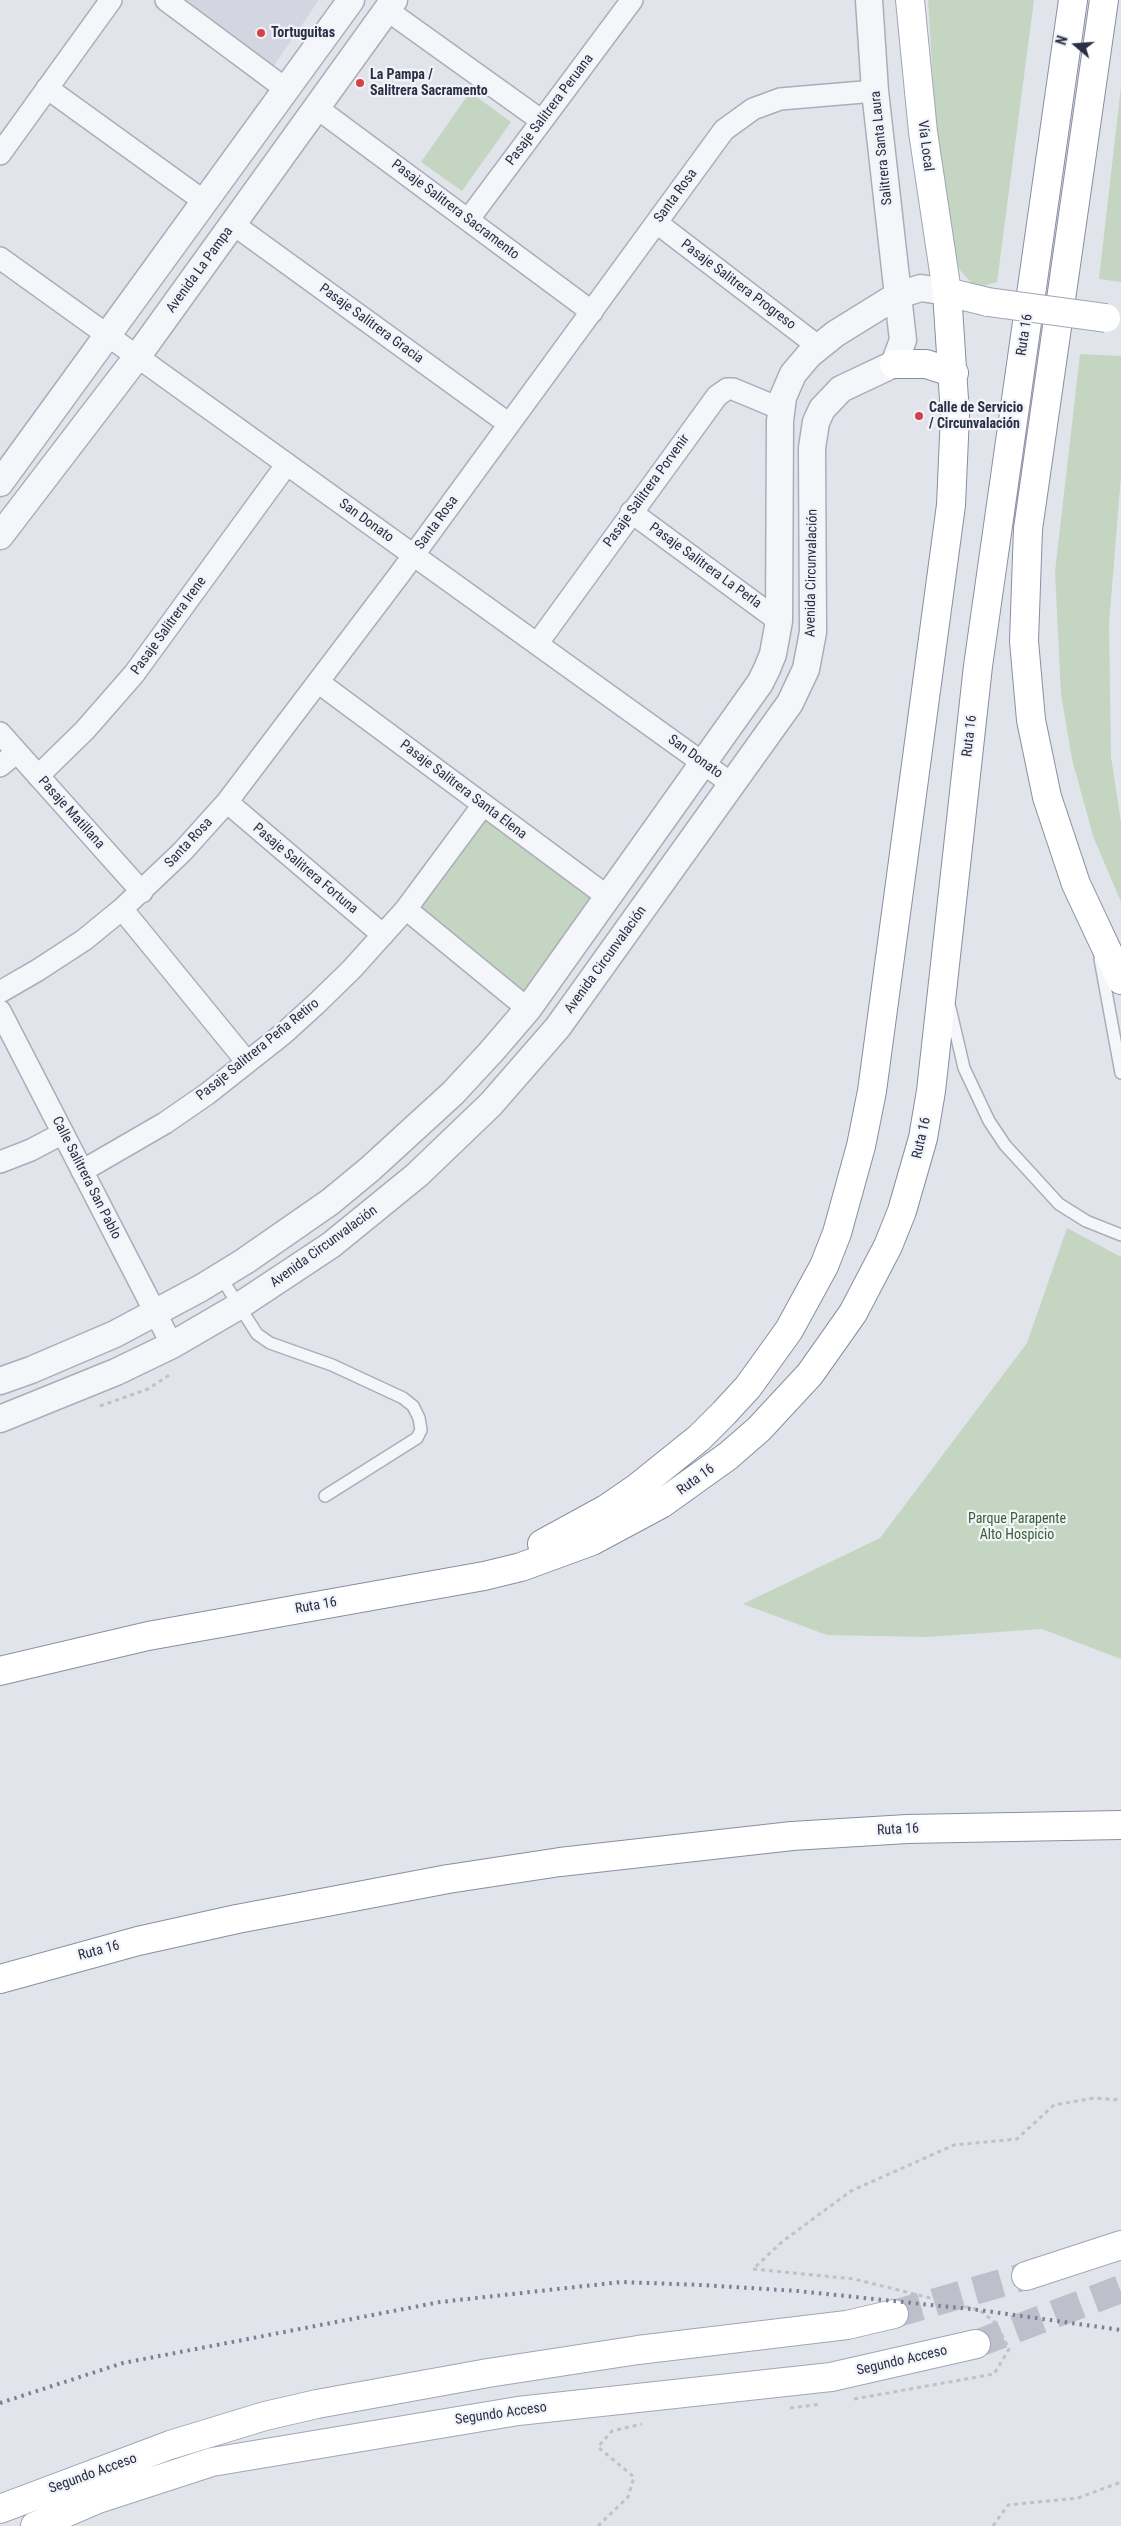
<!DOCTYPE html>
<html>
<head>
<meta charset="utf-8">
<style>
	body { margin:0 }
	#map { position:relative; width:1121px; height:2526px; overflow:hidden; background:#e2e4eb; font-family:"Roboto Condensed",sans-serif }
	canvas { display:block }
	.north { position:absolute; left:1051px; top:20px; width:50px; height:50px; -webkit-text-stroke:4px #f1f3f8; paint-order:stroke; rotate:288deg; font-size:14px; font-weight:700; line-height:20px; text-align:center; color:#292f44 }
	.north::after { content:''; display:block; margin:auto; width:18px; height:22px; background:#292f44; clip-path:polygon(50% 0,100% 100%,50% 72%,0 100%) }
</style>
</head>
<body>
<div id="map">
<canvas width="1121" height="2526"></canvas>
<div class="north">N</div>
</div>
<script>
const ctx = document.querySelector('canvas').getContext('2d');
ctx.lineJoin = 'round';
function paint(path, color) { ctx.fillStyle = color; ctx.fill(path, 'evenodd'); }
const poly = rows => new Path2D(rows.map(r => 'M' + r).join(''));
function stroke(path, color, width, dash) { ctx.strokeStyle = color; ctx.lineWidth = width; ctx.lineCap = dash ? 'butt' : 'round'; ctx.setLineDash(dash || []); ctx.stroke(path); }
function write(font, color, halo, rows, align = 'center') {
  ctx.font = font + ' "Roboto Condensed",sans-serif'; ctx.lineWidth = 4.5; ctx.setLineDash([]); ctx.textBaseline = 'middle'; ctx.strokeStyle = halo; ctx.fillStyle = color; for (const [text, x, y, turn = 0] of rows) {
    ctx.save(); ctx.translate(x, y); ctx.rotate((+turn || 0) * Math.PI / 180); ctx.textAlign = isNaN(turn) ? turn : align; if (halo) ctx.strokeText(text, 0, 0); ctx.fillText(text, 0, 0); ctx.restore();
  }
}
const built = poly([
	[178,0,319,0,273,67]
]);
const green = poly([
	[928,0,1034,0,997,282,976,288,959,269,947,212,936,129],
	[1121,86,1121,282,1099,279],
	[470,92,511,122,462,191,421,162],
	[1080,354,1121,356,1121,476,1109,624,1111,757,1121,822,1121,902,1093,836,1072,759,1061,694,1055,572],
	[491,821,591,894,592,903,527,992,517,993,422,914,421,902,475,824],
	[1067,1228,1121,1257,1121,1659,1042,1629,928,1637,827,1635,743,1604,880,1538,1027,1343]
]);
const primaryTunnel = poly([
	[894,2314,1026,2276],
	[976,2344,1121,2289]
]);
const path = poly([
	[100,1406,148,1389,171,1374],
	[854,2399,994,2374,1009,2349,996,2323,979,2310,854,2279,753,2269,783,2241,851,2191,954,2145,1017,2139,1054,2105,1094,2098,1121,2100],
	[790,2408,821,2404],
	[598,2526,628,2497,634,2477,598,2447,612,2431,642,2424],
	[993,2526,1008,2505,1078,2498,1121,2482]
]);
const service = poly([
	[1100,959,1121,1073],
	[950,1008,964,1068,989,1121,1005,1145,1059,1204,1086,1221,1121,1235],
	[220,1276,257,1334,270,1343,332,1365,403,1398,413,1406,419,1418,421,1430,417,1438,325,1496]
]);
const minor = poly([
	[166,0,287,90],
	[387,10,542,121],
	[47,88,205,202],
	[317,108,592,312],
	[0,154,111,0],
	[468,220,632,0],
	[657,223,819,347],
	[233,224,509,424],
	[0,258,732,784],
	[631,512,779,621],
	[537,644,717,396,727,389,733,389,781,409],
	[318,682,608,897],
	[0,733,142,892],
	[0,766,17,752],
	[38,776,85,730,134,674,287,464],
	[227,802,383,935],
	[122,909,247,1062],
	[406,909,528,1009],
	[0,992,38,970,84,940,122,909,182,852,227,802,399,575,724,130,753,109,780,99,875,91],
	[0,1011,172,1345],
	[0,1162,31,1150,63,1133],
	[82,1171,165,1123,207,1094,283,1034,316,1004,351,970,406,909,483,805]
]);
const tertiary = poly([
	[0,483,351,0],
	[0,536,137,357,394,0],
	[0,1381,31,1370,115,1334,201,1288,245,1261,330,1202,370,1169,453,1093,491,1052,528,1009,760,683,767,669,773,654,779,621,780,421,783,397,793,374,809,355,835,334,898,295,921,288,947,292],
	[0,1419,116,1372,172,1345,239,1306,331,1245,417,1175,491,1104,558,1027,790,703,806,669,813,632,812,448,816,422,822,409,841,389,894,364,903,340,875,91,869,0]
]);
const primary = poly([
	[910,0,923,132,947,292,988,302],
	[1026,2276,1121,2245],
	[0,2509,170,2445,265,2416,317,2404,488,2373,638,2350,847,2325,894,2314],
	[35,2526,98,2499,212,2462,518,2411,831,2377,976,2344]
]);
const motorway = poly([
	[1104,0,1028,529,1024,641,1031,720,1047,797,1076,884,1121,980],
	[894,364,926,364,954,373],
	[542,1544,606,1509,638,1487,699,1438,724,1413,748,1387,789,1330,824,1266,837,1233,861,1146,872,1091,951,505,955,415,947,292],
	[0,1671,148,1636,484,1576,521,1567,592,1541,661,1504,728,1456,759,1429,810,1374,853,1313,888,1246,902,1211,923,1138,931,1091,978,666,1073,0],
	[0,1979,138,1941,237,1919,448,1879,560,1862,792,1836,907,1829,1121,1825]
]);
const rail = poly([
	[0,2403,123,2363,440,2302,621,2282,702,2285,798,2291,979,2310,1121,2330]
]);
const primaryBridge = poly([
	[988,302,1106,318]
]);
const markers = [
	[261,33,5,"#d64141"],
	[360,83,5,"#d64141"],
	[919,416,5,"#d64141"]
];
const poiNames = [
	["Tortuguitas",271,33],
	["La Pampa /",370,75],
	["Salitrera Sacramento",370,91],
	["Calle de Servicio",929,408],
	["/ Circunvalación",929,424]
];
const streetNames = [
	["Pasaje Salitrera Peruana",550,110,-53],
	["Vía Local",925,146,83],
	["Salitrera Santa Laura",882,148,-96],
	["Santa Rosa",676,196,-54],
	["Pasaje Salitrera Sacramento",455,210,37],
	["Avenida La Pampa",200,270,-54],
	["Pasaje Salitrera Progreso",738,285,37],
	["Pasaje Salitrera Gracia",371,324,36],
	["Ruta 16",1025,335,-81],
	["Pasaje Salitrera Porvenir",647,491,-54],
	["San Donato",366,521,36],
	["Santa Rosa",437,523,-54],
	["Pasaje Salitrera La Perla",705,566,36],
	["Avenida Circunvalación",812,573,-89],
	["Pasaje Salitrera Irene",169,626,-54],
	["Ruta 16",970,736,-83],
	["San Donato",695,757,36],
	["Pasaje Salitrera Santa Elena",463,790,37],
	["Pasaje Matillana",71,813,48],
	["Santa Rosa",189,843,-47],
	["Pasaje Salitrera Fortuna",305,869,40],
	["Avenida Circunvalación",606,960,-54],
	["Pasaje Salitrera Peña Retiro",258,1050,-39],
	["Ruta 16",922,1138,-77],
	["Calle Salitrera San Pablo",86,1178,63],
	["Avenida Circunvalación",324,1247,-36],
	["Ruta 16",696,1480,-36],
	["Ruta 16",316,1606,-10],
	["Ruta 16",898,1830,-3],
	["Ruta 16",99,1951,-15],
	["Segundo Acceso",902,2361,-13],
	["Segundo Acceso",501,2414,-8],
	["Segundo Acceso",93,2474,-20]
];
const parkNames = [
	["Parque Parapente",1017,1519],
	["Alto Hospicio",1017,1535]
];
paint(built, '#d3d6e0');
paint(green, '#c4d5c2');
stroke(primaryTunnel, '#bdc0ca', 28, [28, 14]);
stroke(service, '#aaaeb9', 14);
stroke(minor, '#aaaeb9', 24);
stroke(tertiary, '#aaaeb9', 29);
stroke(primary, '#a0a6b7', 30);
stroke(motorway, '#888fa2', 30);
stroke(path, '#c0c2ca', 3, [4, 4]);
stroke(service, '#f5f6f9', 11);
stroke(minor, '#f5f6f9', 21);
stroke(tertiary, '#f5f6f9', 26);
stroke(primary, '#fff', 28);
stroke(motorway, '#fff', 28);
stroke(rail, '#7a8095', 4, [2.5, 5]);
stroke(primaryBridge, '#a0a6b7', 30, []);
stroke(primaryBridge, '#fff', 28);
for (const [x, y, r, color] of markers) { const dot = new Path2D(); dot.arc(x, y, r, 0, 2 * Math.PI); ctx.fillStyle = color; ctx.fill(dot); stroke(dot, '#f1f3f8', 2); }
write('bold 14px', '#292f44', '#f1f3f8', poiNames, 'left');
write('14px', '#292f44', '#f1f3f8', streetNames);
write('14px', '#376035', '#f1f3f8', parkNames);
</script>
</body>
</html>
